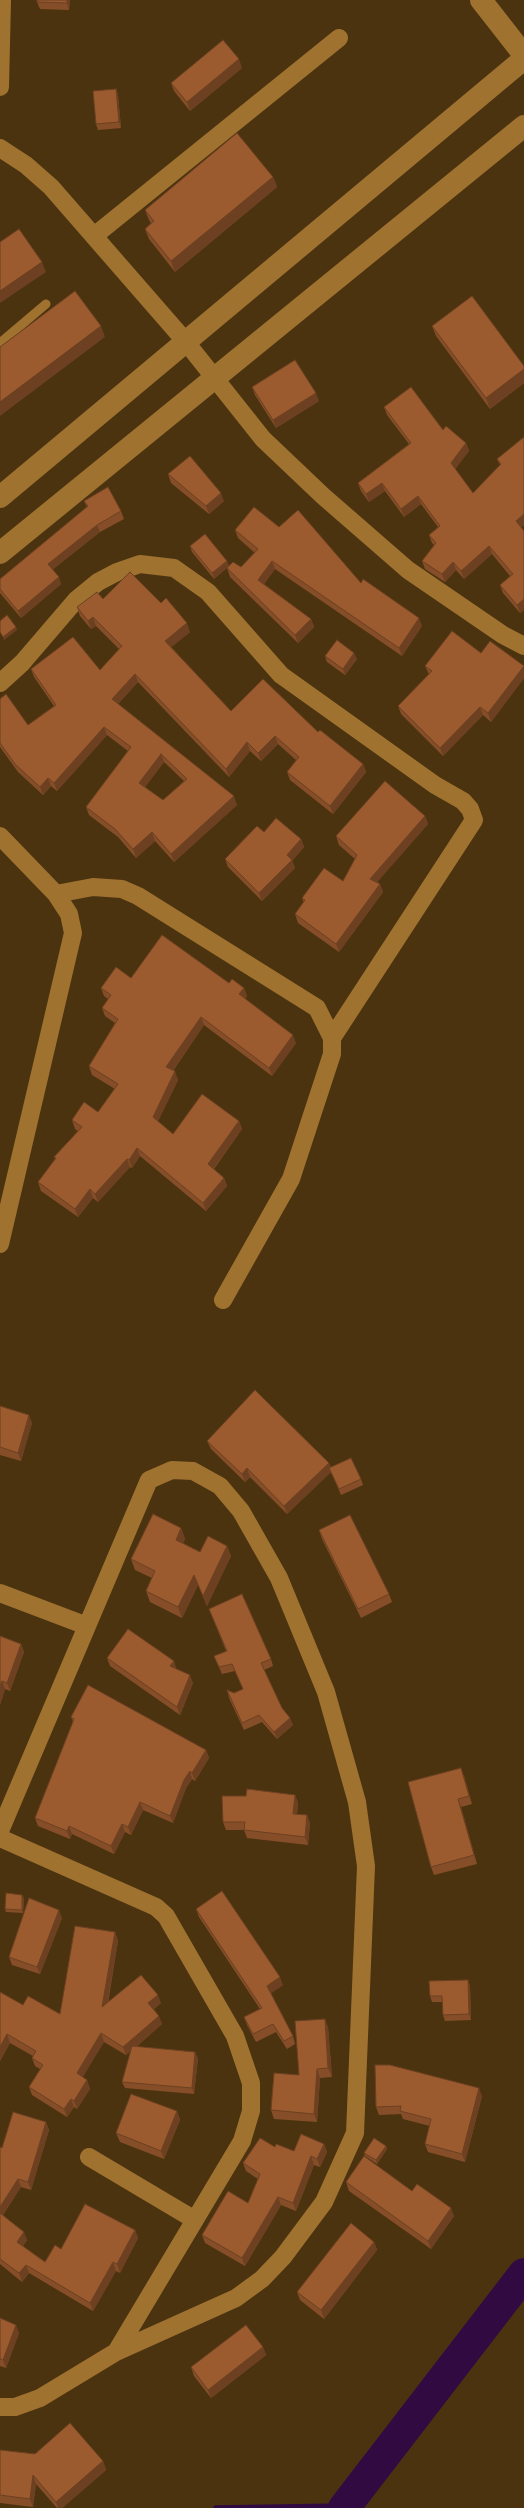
<!DOCTYPE html>
<html>
<head>
<meta charset="utf-8">
<style>
	body { margin:0 }
	canvas { display:block; background:#4b3310 }
</style>
</head>
<body>
<canvas width="524" height="2508"></canvas>
<script>
const ctx = document.querySelector('canvas').getContext('2d');
ctx.lineJoin = 'round';
const poly = rows => new Path2D(rows.map(r => 'M' + r).join(''));
function stroke(path, color, width, dash) { ctx.strokeStyle = color; ctx.lineWidth = width; ctx.lineCap = dash ? 'butt' : 'round'; ctx.setLineDash(dash || []); ctx.stroke(path); }
function paint(path, color) { ctx.fillStyle = color; ctx.fill(path, 'evenodd'); }
const stream = poly([
	[216,2508,345,2506]
]);
const river = poly([
	[344,2508,524,2274]
]);
const service = poly([
	[0,343,46,304]
]);
const minor = poly([
	[0,87,2,0],
	[0,148,26,165,51,187,186,342,263,439,323,496,408,570,503,635,524,646],
	[94,236,339,38],
	[0,683,22,663,76,600,98,582,117,572,140,564,174,568,208,592,281,675,435,785,463,801,470,809,474,820,332,1038],
	[0,836,56,894,69,914,73,933,0,1244],
	[56,894,93,887,122,889,138,896,317,1008,332,1038,332,1054,291,1179,223,1300],
	[0,1593,87,1626],
	[0,1831,149,1480,172,1470,193,1471,220,1486,241,1511,279,1578,326,1692,357,1802,366,1866,355,2133,324,2202,283,2257,262,2279,236,2298,116,2352,40,2398,15,2407,0,2407],
	[0,1838,156,1907,166,1916,235,2036,251,2083,251,2111,242,2141,116,2352],
	[89,2157,195,2220]
]);
const tertiary = poly([
	[481,0,524,55],
	[0,497,524,59],
	[0,553,524,126]
]);
const wall = poly([
	[37,0,70,0,69,10,40,9,37,2],
	[242,68,190,111,174,91,171,83],
	[116,89,118,95,121,128,98,130,96,124],
	[273,177,277,187,175,272,149,239,145,229,151,223,149,220,145,210],
	[432,326,524,366,524,383,490,409,436,336],
	[252,387,319,401,276,428,255,395],
	[384,407,443,430,466,443,469,451,455,469,473,493,500,465,497,459,524,437,524,525,521,527,524,531,524,610,520,613,503,593,500,585,510,576,492,554,464,579,456,570,445,582,425,569,422,561,434,545,432,543,429,535,438,527,421,504,404,517,385,491,369,502,361,491,358,483,409,444,387,415],
	[168,474,224,501,209,514,171,483],
	[84,501,121,511,124,519,100,532,53,569,61,584,21,618,0,593,0,579,87,507],
	[279,527,361,583,422,626,402,656,275,569,264,584,311,619,314,627,298,643,230,577,227,568,228,567,214,579,192,552,190,546,227,561,229,566,241,567,255,553,238,538,235,530],
	[103,599,190,632,171,647,231,711,318,732,363,764,366,772,333,814,290,780,287,772,296,760,278,744,261,761,250,751,229,777,138,682,118,704,237,805,174,862,155,841,136,858,118,837,89,815,86,807,128,751,107,735,57,791,51,786,43,795,18,772,0,747,0,699,28,725,54,706,34,677,31,669,100,670,119,649,96,626,91,629,80,616,77,607],
	[164,762,184,781,163,800,145,787],
	[481,653,524,666,524,678,491,722,483,715,443,756,401,714,398,706,429,674,425,666],
	[325,656,357,659,345,675,327,662],
	[425,816,428,824,377,882,380,884,383,892,339,952,298,923,295,914,304,903,302,898,343,881,355,859,339,845,336,836],
	[264,832,301,839,304,847,292,861,295,868,262,901,228,867,225,859],
	[131,978,229,983,244,988,247,996,245,999,296,1043,272,1076,204,1025,173,1071,178,1080,158,1121,173,1134,239,1121,242,1129,214,1169,224,1178,227,1186,206,1211,140,1156,132,1168,130,1167,98,1202,93,1198,78,1217,41,1191,38,1182,55,1159,54,1157,78,1131,75,1129,72,1120,98,1112,115,1089,92,1075,89,1066,115,1023,105,1016,102,1008,108,999,104,996,101,988],
	[0,1406,32,1423,21,1461,0,1455],
	[207,1441,329,1463,331,1468,361,1479,363,1485,341,1495,331,1472,287,1514,250,1477,245,1482,211,1449],
	[181,1528,185,1539,183,1543,200,1552,227,1546,231,1556,207,1606,198,1585,182,1618,150,1602,146,1591,152,1578,135,1570,131,1559],
	[319,1530,389,1594,392,1602,361,1618,322,1539],
	[209,1609,271,1659,273,1666,264,1670,282,1708,293,1725,277,1739,262,1722,244,1730,229,1698,227,1690,234,1693,243,1689,235,1671,222,1674,217,1663,214,1656,226,1651],
	[0,1636,21,1644,24,1652,10,1691,5,1689,0,1705],
	[107,1658,174,1661,176,1669,193,1683,180,1715,110,1666],
	[71,1717,206,1750,209,1758,195,1781,192,1779,186,1788,173,1823,143,1810,131,1835,125,1832,114,1854,72,1834,70,1839,38,1826,35,1818,73,1722],
	[464,1776,472,1804,461,1807,477,1864,434,1875,431,1867],
	[295,1795,298,1803,297,1814,307,1815,310,1823,308,1845,247,1838,244,1830,226,1830,223,1822],
	[22,1895,24,1898,23,1913,6,1912,5,1909],
	[196,1909,283,1985,271,1993,293,2036,295,2044,287,2049,276,2032,256,2042,247,2025,244,2017,260,2009,199,1917],
	[62,1918,40,1974,12,1965,9,1957],
	[115,1932,118,1941,108,2003,161,2003,154,2009,162,2024,136,2047,198,2058,194,2094,125,2088,122,2082,131,2051,126,2055,104,2042,82,2077,87,2080,90,2089,77,2109,74,2107,67,2117,32,2095,29,2087,40,2069,35,2066,32,2058,33,2056,10,2043,0,2061,0,1992,23,2005,60,2014],
	[468,1980,470,1986,471,2020,445,2021,443,2015,442,2002,432,2002,430,1996],
	[328,2027,332,2077,320,2078,317,2122,274,2119,271,2110,299,2075],
	[482,2096,465,2162,428,2152,425,2144,430,2126,403,2119,401,2114,379,2115,376,2107],
	[177,2111,180,2120,164,2159,120,2142,116,2133],
	[46,2122,49,2130,31,2190,21,2187,3,2215,27,2240,23,2246,45,2262,61,2249,135,2230,138,2238,120,2273,116,2271,93,2311,29,2273,22,2282,0,2264,0,2147,2,2148],
	[324,2144,327,2152,320,2167,314,2165,296,2211,281,2205,245,2266,205,2243,202,2235,248,2203,258,2179,246,2171,243,2163,275,2147,294,2151],
	[386,2146,387,2149,377,2164,365,2156,364,2153],
	[346,2182,412,2191,454,2216,431,2249,349,2191],
	[374,2242,377,2250,324,2319,300,2300,297,2292],
	[0,2318,19,2333,6,2368,0,2366],
	[263,2347,266,2355,211,2398,194,2376,191,2367],
	[0,2450,103,2461,106,2470,62,2508,57,2508,36,2484,33,2507,0,2503]
]);
const shadedWall = poly([
	[67,0,70,0,69,10,67,3],
	[239,59,242,68,190,111,187,102],
	[116,89,118,95,121,128,119,122],
	[273,177,277,187,175,272,171,261],
	[42,262,46,272,0,303,0,291],
	[101,326,105,337,0,416,0,402],
	[524,369,524,383,490,409,486,398],
	[316,393,319,401,276,428,273,420],
	[466,443,469,451,454,471,451,463],
	[382,483,385,491,369,502,366,494],
	[221,493,224,501,209,514,206,506],
	[418,496,421,504,404,517,401,509],
	[524,514,524,525,519,529,516,521],
	[97,525,100,532,51,571,48,564],
	[489,546,492,554,464,579,461,571],
	[227,561,229,566,214,579,212,573],
	[272,561,275,569,261,588,258,580],
	[453,562,456,570,445,582,442,574],
	[59,577,61,584,21,618,18,611],
	[524,599,524,610,520,613,517,605],
	[93,617,96,626,91,629,88,621],
	[419,618,422,626,402,656,399,648],
	[311,619,314,627,298,643,295,635],
	[187,623,190,632,168,650,165,641],
	[16,627,17,630,4,640,3,637],
	[354,653,357,659,345,675,343,669],
	[524,666,524,678,491,722,488,713],
	[135,674,138,682,115,707,112,699],
	[480,707,483,715,443,756,440,748],
	[104,727,107,735,57,791,54,783],
	[275,736,278,744,261,761,258,753],
	[247,742,250,751,229,777,226,769],
	[161,754,164,762,142,791,139,783],
	[363,764,366,772,333,814,330,806],
	[48,778,51,786,43,795,40,787],
	[234,796,237,805,174,862,171,854],
	[425,816,428,824,373,887,370,879],
	[152,832,155,841,136,858,133,849],
	[301,839,304,847,292,861,295,868,262,901,259,893,287,855],
	[380,884,383,892,339,952,336,944],
	[244,988,247,996,242,1002,239,994],
	[201,1017,204,1025,169,1076,166,1067],
	[293,1035,296,1043,272,1076,269,1068],
	[175,1071,178,1080,156,1125,153,1117],
	[239,1121,242,1129,211,1172,208,1164],
	[137,1148,140,1156,132,1168,129,1160],
	[127,1159,130,1167,98,1202,95,1194],
	[224,1178,227,1186,206,1211,203,1203],
	[90,1189,93,1198,78,1217,75,1209],
	[29,1415,32,1423,21,1461,18,1453],
	[329,1463,332,1471,329,1468,331,1472,287,1514,284,1506],
	[247,1468,250,1477,245,1482,242,1474],
	[181,1528,185,1539,179,1550,176,1540],
	[227,1546,231,1556,207,1606,203,1596],
	[194,1575,198,1585,182,1618,178,1607],
	[21,1644,24,1652,10,1691,7,1683],
	[174,1661,176,1669,170,1666],
	[190,1675,193,1683,180,1715,177,1707],
	[2,1681,5,1689,0,1705,0,1686],
	[290,1718,293,1725,277,1739,274,1732],
	[206,1750,209,1758,195,1781,192,1773],
	[461,1768,464,1776,472,1804,469,1796],
	[190,1771,192,1779,186,1788,173,1823,170,1816,184,1780],
	[295,1795,298,1803,296,1821,293,1814],
	[458,1799,461,1807,477,1864,474,1855],
	[140,1802,143,1810,131,1835,128,1827],
	[307,1815,310,1823,308,1845,305,1837],
	[122,1824,125,1832,114,1854,111,1846],
	[69,1826,72,1834,70,1839,67,1831],
	[22,1895,24,1898,23,1913,22,1910],
	[59,1910,62,1918,40,1974,37,1967],
	[115,1932,118,1941,105,2016,102,2007],
	[280,1977,283,1985,270,1994,267,1986],
	[468,1980,470,1986,471,2020,469,2014],
	[158,1995,161,2003,151,2011,148,2003],
	[159,2016,162,2024,126,2055,123,2047],
	[325,2019,328,2027,332,2077,328,2068],
	[101,2033,104,2042,80,2082,77,2073],
	[7,2034,10,2043,0,2061,0,2047],
	[195,2052,198,2058,194,2094,192,2088],
	[317,2069,320,2078,317,2122,314,2114],
	[87,2080,90,2089,77,2109,74,2101],
	[479,2088,482,2096,465,2162,462,2154],
	[71,2099,74,2107,67,2117,64,2109],
	[177,2111,180,2120,164,2159,161,2151],
	[46,2122,49,2130,31,2190,28,2182],
	[324,2144,327,2152,320,2167,317,2159],
	[386,2146,387,2149,377,2164,376,2160],
	[311,2156,314,2165,296,2211,293,2203],
	[18,2179,21,2187,0,2219,0,2207],
	[278,2197,281,2205,245,2266,242,2258],
	[451,2208,454,2216,431,2249,428,2241],
	[135,2230,138,2238,120,2273,117,2264],
	[24,2232,27,2240,20,2250,17,2242],
	[374,2242,377,2250,324,2319,321,2310],
	[113,2262,116,2271,93,2311,90,2303],
	[26,2265,29,2273,22,2282,19,2273],
	[16,2325,19,2333,6,2368,3,2360],
	[263,2347,266,2355,211,2398,208,2390],
	[103,2461,106,2470,62,2508,58,2508,56,2502],
	[33,2475,36,2484,33,2507,30,2499]
]);
const building = poly([
	[37,0,67,0,67,3,37,2,37,0],
	[223,40,239,59,187,102,171,83,223,40],
	[116,89,119,122,96,124,93,91,116,89],
	[237,133,273,177,171,261,145,229,154,221,145,210,237,133],
	[19,229,42,262,0,291,0,242,19,229],
	[75,291,101,326,0,402,0,347,75,291],
	[472,296,524,366,524,369,486,398,432,326,472,296],
	[295,360,316,393,273,420,252,387,295,360],
	[411,387,443,430,446,426,466,443,451,463,473,493,501,464,497,459,524,437,524,514,516,521,524,531,524,599,517,605,500,585,513,574,489,546,461,571,453,562,442,574,422,561,436,543,429,535,440,526,418,496,401,509,382,483,366,494,358,483,411,443,384,407,411,387],
	[190,456,221,493,206,506,168,474,190,456],
	[108,487,121,511,97,525,48,564,59,577,18,611,0,589,0,579,88,506,84,501,108,487],
	[254,507,279,527,298,510,361,583,363,579,419,618,399,648,272,561,258,580,311,619,295,635,227,568,233,562,241,567,258,549,235,530,254,507],
	[205,534,227,561,212,573,190,546,205,534],
	[130,572,161,603,166,598,187,623,165,641,231,711,263,679,318,732,320,730,363,764,330,806,287,772,299,757,275,736,258,753,247,742,226,769,135,674,112,699,234,796,171,854,152,832,133,849,115,829,86,807,131,747,104,727,54,783,48,778,40,787,15,764,0,743,0,699,6,694,28,725,56,705,31,669,73,637,100,670,122,646,93,617,88,621,77,607,97,592,103,599,130,572],
	[161,754,187,779,163,800,139,783,161,754],
	[7,615,16,627,3,637,0,632,0,621,7,615],
	[452,631,481,653,490,641,524,666,488,713,480,707,440,748,398,706,432,671,425,666,452,631],
	[337,640,354,653,343,669,325,656,337,640],
	[385,781,425,816,370,879,380,884,336,944,295,914,305,900,302,898,324,868,343,881,357,855,336,836,385,781],
	[276,818,301,839,287,855,292,860,259,893,225,859,257,826,264,832,276,818],
	[162,935,229,983,232,979,244,988,239,994,293,1035,269,1068,201,1017,166,1067,175,1071,153,1117,173,1134,202,1094,239,1121,208,1164,224,1178,203,1203,137,1148,129,1160,127,1159,95,1194,90,1189,75,1209,38,1182,56,1158,54,1157,82,1127,72,1120,84,1102,98,1112,118,1084,89,1066,118,1019,102,1008,111,995,101,988,116,967,131,978,162,935],
	[255,1390,329,1463,284,1506,247,1468,242,1474,207,1441,255,1390],
	[0,1406,29,1415,18,1453,0,1447,0,1406],
	[351,1458,361,1479,339,1489,329,1468,351,1458],
	[153,1514,181,1528,176,1540,200,1552,208,1536,227,1546,203,1596,194,1575,178,1607,146,1591,155,1571,131,1559,153,1514],
	[350,1515,389,1594,358,1609,319,1530,350,1515],
	[242,1594,271,1659,261,1663,282,1708,290,1718,274,1732,259,1715,242,1723,227,1690,234,1693,243,1689,232,1664,219,1667,214,1656,227,1651,209,1609,242,1594],
	[128,1629,174,1661,170,1666,190,1675,177,1707,107,1658,128,1629],
	[0,1636,21,1644,7,1683,2,1681,0,1686,0,1636],
	[88,1685,206,1750,192,1773,190,1771,184,1780,170,1816,140,1802,128,1827,122,1824,111,1846,69,1826,67,1831,35,1818,74,1719,71,1717,88,1685],
	[461,1768,469,1796,458,1799,474,1855,431,1867,408,1782,461,1768],
	[247,1789,295,1795,293,1814,307,1815,305,1837,244,1830,245,1822,223,1822,222,1796,246,1796,247,1789],
	[222,1891,280,1977,267,1986,293,2036,284,2041,273,2024,253,2034,244,2017,262,2008,196,1909,222,1891],
	[6,1893,22,1895,22,1910,5,1909,6,1893],
	[29,1898,59,1910,37,1967,9,1957,29,1898],
	[75,1926,115,1932,102,2007,141,1975,158,1995,148,2003,159,2016,123,2047,101,2033,77,2073,87,2080,74,2101,71,2099,64,2109,29,2087,43,2065,32,2058,36,2051,7,2034,0,2047,0,1992,23,2005,28,1996,60,2014,75,1926],
	[468,1980,469,2014,443,2015,442,1996,430,1996,429,1981,468,1980],
	[325,2019,328,2068,317,2069,314,2114,271,2110,274,2073,299,2075,295,2021,325,2019],
	[132,2046,195,2052,192,2088,122,2082,132,2046],
	[375,2065,390,2065,479,2088,462,2154,425,2144,431,2119,400,2111,401,2106,376,2107,375,2065],
	[131,2094,177,2111,161,2151,116,2133,131,2094],
	[13,2112,46,2122,28,2182,18,2179,0,2207,0,2147,2,2148,13,2112],
	[301,2134,324,2144,317,2159,311,2156,293,2203,278,2197,242,2258,202,2235,228,2191,248,2203,260,2174,243,2163,260,2138,275,2147,276,2144,294,2151,301,2134],
	[374,2138,386,2146,376,2160,364,2153,374,2138],
	[364,2156,412,2191,417,2184,451,2208,428,2241,346,2182,364,2156],
	[85,2204,135,2230,117,2264,113,2262,90,2303,26,2265,19,2273,0,2259,0,2213,24,2232,17,2242,45,2262,55,2245,61,2249,85,2204],
	[351,2223,374,2242,321,2310,297,2292,351,2223],
	[0,2318,16,2325,3,2360,0,2359,0,2318],
	[246,2325,263,2347,208,2390,191,2367,246,2325],
	[70,2423,103,2461,56,2502,33,2475,30,2499,0,2495,0,2450,35,2454,70,2423]
]);
stroke(stream, '#310a42', 5.5);
stroke(river, '#310a42', 32);
stroke(service, '#a07230', 9);
stroke(minor, '#a07230', 18);
stroke(tertiary, '#a07230', 22);
paint(wall, '#854e28');
paint(shadedWall, '#6c4021');
paint(building, '#9b5b2f');
stroke(building, '#6c4021', 1);
</script>
</body>
</html>
